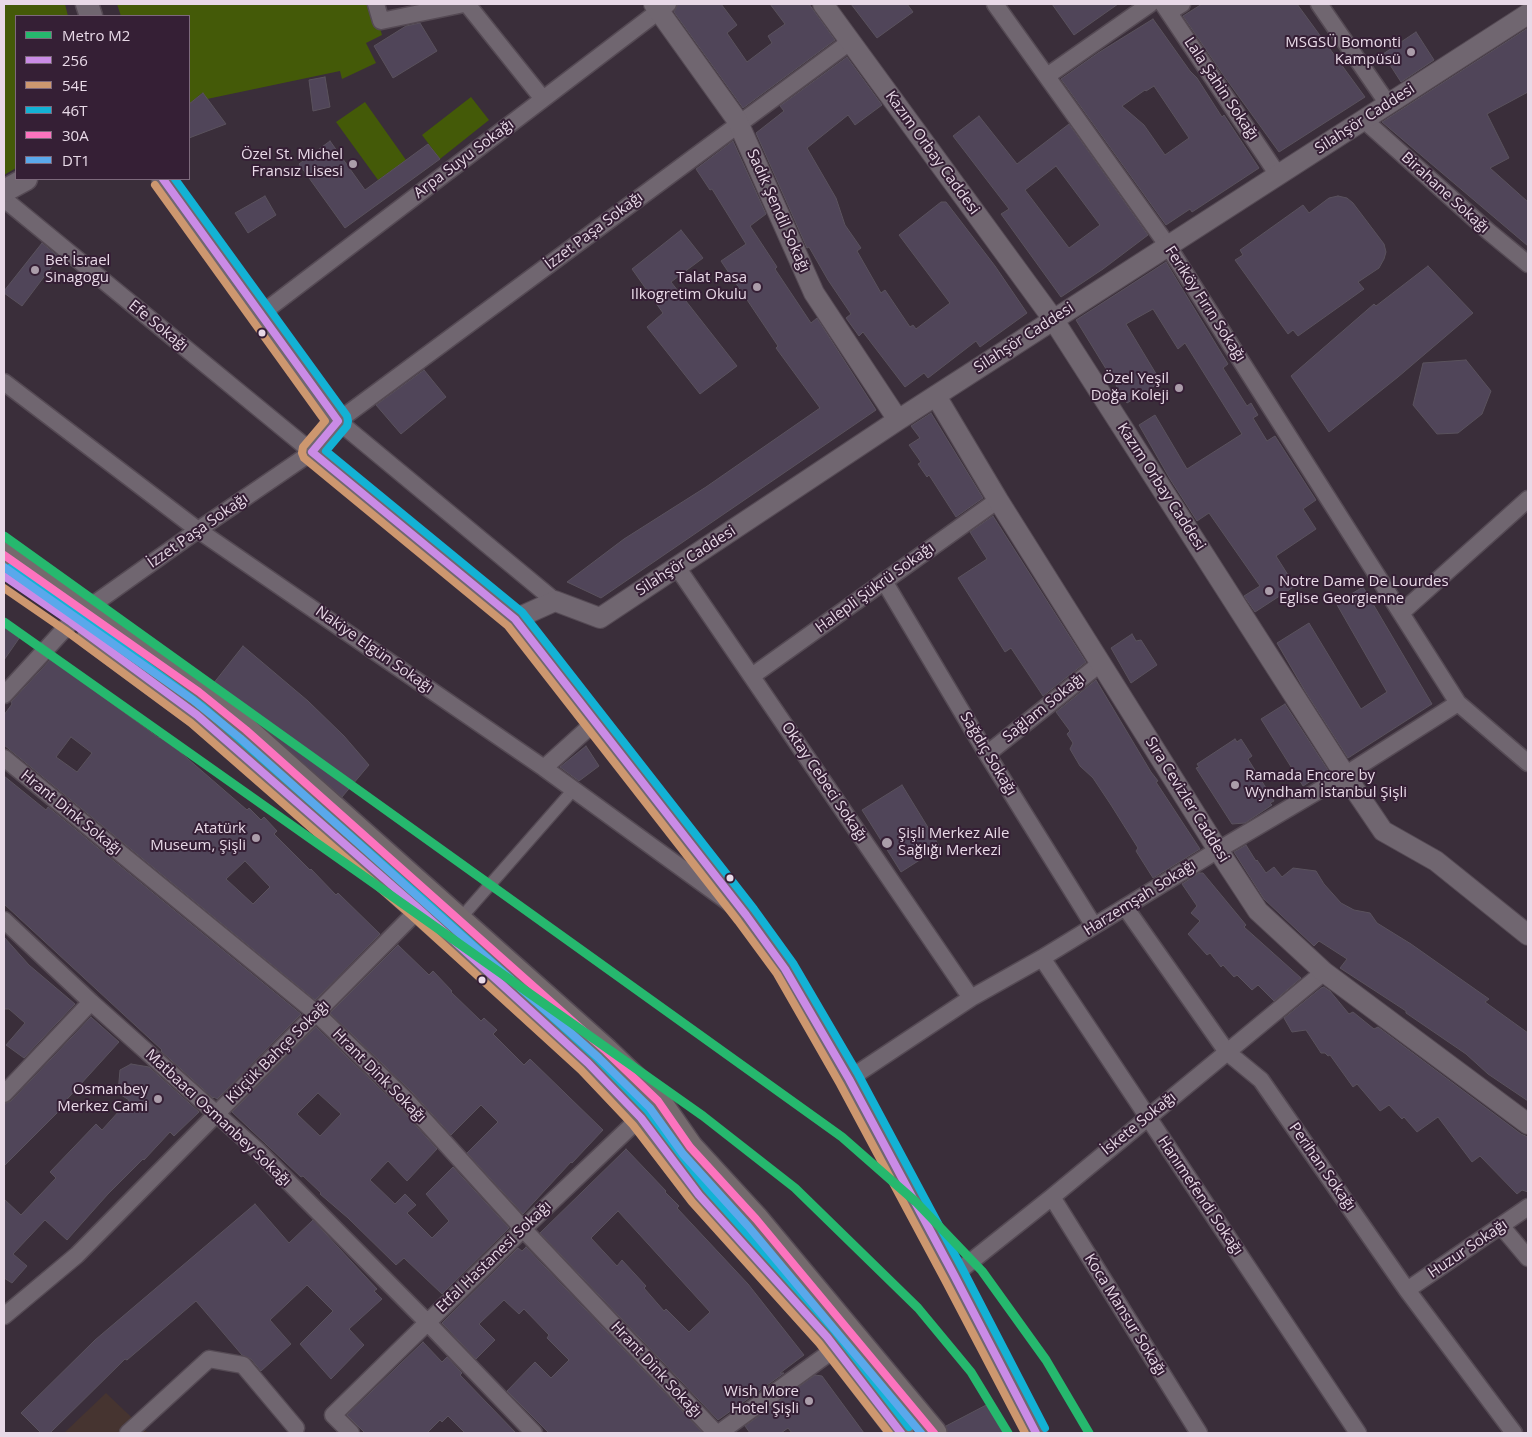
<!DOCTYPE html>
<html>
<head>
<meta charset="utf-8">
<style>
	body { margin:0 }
	#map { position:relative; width:1532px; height:1437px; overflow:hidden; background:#3a2e3a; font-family:"Open Sans",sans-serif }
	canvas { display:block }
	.frame { position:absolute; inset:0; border:5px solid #e8d9e7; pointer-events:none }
	.legend { position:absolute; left:15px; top:15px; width:175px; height:165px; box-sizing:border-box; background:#351f35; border:1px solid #7d697c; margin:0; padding:6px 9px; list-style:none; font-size:15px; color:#e8d9e7 }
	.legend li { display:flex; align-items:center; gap:10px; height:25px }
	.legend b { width:25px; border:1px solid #7d697c }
</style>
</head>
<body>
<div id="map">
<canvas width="1532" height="1437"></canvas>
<div class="frame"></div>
<ul class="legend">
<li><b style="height:6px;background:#26b86e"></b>Metro M2</li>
<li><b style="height:6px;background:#ca8be6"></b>256</li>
<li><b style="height:6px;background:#cd976f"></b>54E</li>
<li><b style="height:6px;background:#13b2d5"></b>46T</li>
<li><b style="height:6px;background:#fc73be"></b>30A</li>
<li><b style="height:6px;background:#5aa8eb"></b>DT1</li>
</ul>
</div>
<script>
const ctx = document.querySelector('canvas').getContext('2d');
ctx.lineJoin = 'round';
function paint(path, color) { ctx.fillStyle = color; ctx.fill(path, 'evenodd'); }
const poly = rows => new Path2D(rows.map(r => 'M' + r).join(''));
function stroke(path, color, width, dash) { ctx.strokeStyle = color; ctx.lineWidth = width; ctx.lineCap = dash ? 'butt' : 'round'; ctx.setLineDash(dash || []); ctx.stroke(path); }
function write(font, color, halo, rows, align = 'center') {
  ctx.font = font + ' "Open Sans",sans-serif'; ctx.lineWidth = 4; ctx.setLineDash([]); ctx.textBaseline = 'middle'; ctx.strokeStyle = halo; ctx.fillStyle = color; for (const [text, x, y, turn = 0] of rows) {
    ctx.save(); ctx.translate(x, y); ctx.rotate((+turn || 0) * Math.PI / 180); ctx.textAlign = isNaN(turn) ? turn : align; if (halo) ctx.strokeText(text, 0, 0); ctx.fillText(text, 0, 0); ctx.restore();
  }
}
const medical = poly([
	[106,1393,148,1433,64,1433]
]);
const green = poly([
	[4,4,65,4,68,16,16,16,16,168,4,175],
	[117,4,373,4,382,35,366,43,376,63,342,79,340,71,207,99,202,93,189,104,189,16,121,16],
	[471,97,489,120,440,159,422,135],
	[365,102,406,160,378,180,336,122]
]);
const building = poly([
	[678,4,721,4,737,25,727,33,747,62,772,43,768,36,785,24,770,4,809,4,835,40,743,108,674,12,678,4],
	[851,4,907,4,913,12,877,38,851,4],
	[1052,4,1118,4,1074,35,1052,4],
	[1202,4,1297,4,1365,97,1279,152,1224,76,1183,16,1202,4],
	[1153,19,1190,71,1197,78,1222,117,1224,115,1259,168,1192,212,1190,209,1166,225,1061,79,1098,53,1153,19],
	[1154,86,1189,138,1165,155,1144,125,1122,106,1145,90,1146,91,1154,86],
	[420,23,437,51,393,78,374,46,406,26,420,23],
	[1528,28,1528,92,1487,114,1509,158,1490,168,1528,202,1528,246,1382,122,1528,28],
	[1416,32,1434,60,1401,82,1383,54,1416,32],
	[847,57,882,105,855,125,848,115,807,148,836,198,845,225,861,248,857,251,881,293,885,290,910,327,913,325,916,329,950,303,899,235,941,202,946,202,995,266,1027,313,980,347,976,341,928,378,924,373,905,387,863,332,859,336,846,318,851,314,828,280,809,247,807,248,756,133,784,111,780,106,847,57],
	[325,77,330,107,313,111,309,80,325,77],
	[203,93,226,124,189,138,189,104,203,93],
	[979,116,1017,164,1069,124,1148,235,1103,269,1061,297,1001,214,1009,209,953,136,979,116],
	[1056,166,1100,225,1069,248,1025,190,1056,166],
	[330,141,365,190,428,144,440,159,345,228,299,164,330,141],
	[733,141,766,214,750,226,777,267,775,269,811,323,817,318,876,410,601,598,567,582,624,539,706,487,820,408,776,348,778,346,721,261,746,244,712,189,710,190,696,169,733,141],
	[265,196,276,215,248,233,235,213,265,196],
	[1338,196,1347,198,1353,203,1384,244,1386,252,1384,259,1379,268,1358,282,1364,289,1298,336,1293,330,1288,334,1235,260,1243,255,1240,250,1303,205,1309,213,1329,198,1338,196],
	[681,230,703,258,671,282,737,366,700,394,647,327,663,313,632,269,681,230],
	[42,243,59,257,22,306,4,293,4,291,42,243],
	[1166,262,1228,364,1223,368,1247,406,1251,403,1258,415,1253,418,1267,441,1275,436,1316,500,1303,509,1316,529,1276,556,1295,586,1255,612,1244,596,1260,586,1209,513,1197,521,1170,479,1139,425,1155,415,1187,469,1242,434,1185,343,1178,349,1153,309,1126,324,1161,382,1127,403,1076,320,1166,262],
	[1428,266,1473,313,1398,377,1329,432,1291,376,1374,304,1376,306,1428,266],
	[1466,360,1491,391,1482,414,1458,433,1437,434,1413,405,1423,363,1466,360],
	[424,370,446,397,401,434,376,405,424,370],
	[931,413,983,498,956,517,929,475,927,477,918,464,921,462,909,445,920,438,911,426,931,413],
	[993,516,1086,662,1043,696,1011,648,1005,652,958,578,987,559,970,532,993,516],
	[1363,587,1432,704,1348,758,1305,691,1277,643,1309,623,1361,709,1387,692,1336,603,1363,587],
	[4,627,20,637,4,660,4,627],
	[1132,634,1136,641,1141,640,1157,665,1131,683,1111,648,1132,634],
	[243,646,308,701,344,736,369,765,342,797,213,684,243,646],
	[51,659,159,738,160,737,173,746,247,810,249,808,261,820,264,817,277,831,274,834,310,870,311,869,336,895,338,893,380,934,315,1000,4,745,4,715,12,704,11,702,51,659],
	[71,737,92,753,77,772,56,757,71,737],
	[245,861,270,887,253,904,226,879,245,861],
	[1096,680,1151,772,1158,781,1156,782,1200,849,1153,878,1136,851,1138,848,1111,805,1093,778,1080,766,1070,749,1073,743,1067,734,1070,731,1056,712,1096,680],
	[1285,704,1328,770,1303,786,1261,719,1285,704],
	[1235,739,1237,742,1241,739,1252,756,1248,759,1274,801,1270,803,1272,805,1245,823,1232,824,1196,768,1199,767,1197,764,1235,739],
	[586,746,599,766,579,781,560,767,586,746],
	[4,776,46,810,48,807,301,1014,217,1099,214,1097,213,1098,161,1051,162,1050,4,904,4,776],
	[902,785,940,847,901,872,862,810,902,785],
	[1246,845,1256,861,1257,860,1266,873,1274,867,1282,877,1293,868,1316,871,1324,884,1341,903,1354,910,1370,913,1377,923,1411,944,1489,999,1485,1002,1528,1033,1528,1101,1488,1074,1466,1054,1406,1013,1406,1011,1340,968,1347,959,1319,941,1314,946,1264,899,1234,852,1246,845],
	[1199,873,1203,873,1246,925,1244,927,1301,978,1274,1001,1258,985,1252,990,1237,975,1234,977,1223,965,1221,967,1210,953,1207,955,1188,934,1200,921,1191,913,1197,906,1182,884,1199,873],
	[4,937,29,965,75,1004,24,1058,6,1045,25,1023,9,1009,4,1009,4,937],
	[398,945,429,975,433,971,452,991,451,992,481,1021,484,1018,497,1030,493,1034,524,1065,530,1059,603,1130,572,1163,571,1162,523,1214,467,1153,498,1122,481,1105,451,1135,413,1093,330,1013,398,945],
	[1324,987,1330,991,1349,1014,1353,1012,1374,1029,1378,1027,1521,1134,1528,1137,1528,1192,1522,1190,1517,1194,1480,1156,1472,1162,1438,1117,1417,1132,1404,1117,1402,1119,1389,1105,1380,1111,1357,1084,1353,1087,1330,1055,1328,1056,1325,1053,1321,1053,1306,1030,1292,1032,1284,1018,1321,988,1324,987],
	[91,1017,119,1042,59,1108,60,1110,4,1166,4,1104,11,1101,91,1017],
	[316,1027,399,1107,437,1149,407,1181,388,1161,370,1180,395,1204,405,1194,416,1205,407,1213,432,1238,449,1221,426,1194,453,1167,509,1228,442,1294,404,1258,396,1265,348,1218,320,1194,321,1193,303,1176,301,1177,232,1112,316,1027],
	[318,1093,341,1114,320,1136,297,1114,318,1093],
	[131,1064,149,1067,199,1112,174,1136,170,1132,144,1160,143,1159,108,1194,67,1240,45,1220,13,1254,27,1266,12,1283,4,1278,4,1199,21,1215,56,1178,50,1172,96,1124,102,1130,129,1100,118,1093,120,1070,131,1064],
	[626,1149,666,1191,665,1192,679,1206,677,1208,748,1284,804,1355,780,1373,784,1373,718,1420,540,1233,626,1149],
	[618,1211,710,1312,689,1332,666,1309,664,1311,644,1288,646,1286,622,1260,617,1266,591,1238,618,1211],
	[255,1204,289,1243,313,1220,377,1289,374,1291,382,1299,349,1329,364,1345,331,1379,300,1344,333,1311,307,1285,270,1320,291,1344,261,1371,251,1359,242,1355,196,1301,127,1360,125,1359,50,1433,41,1433,21,1413,95,1340,255,1204],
	[526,1247,702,1432,549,1433,507,1391,535,1362,551,1378,569,1360,547,1338,549,1335,524,1309,519,1314,504,1300,479,1324,495,1340,476,1359,442,1323,518,1248,522,1251,526,1247],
	[423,1342,442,1362,447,1357,462,1373,460,1375,516,1433,465,1433,448,1416,442,1422,440,1420,427,1433,365,1433,347,1415,423,1342],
	[815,1375,822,1376,864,1433,792,1433,788,1428,781,1433,750,1433,745,1426,815,1375],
	[992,1402,1011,1433,948,1433,946,1426,992,1402]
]);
const pedestrian = poly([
	[460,919,574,789]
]);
const minor = poly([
	[376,4,381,21,464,4],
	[467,4,543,99],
	[995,4,1168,246,1458,703,1528,763],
	[1163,4,1278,175],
	[1319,4,1388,104],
	[1169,12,1182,4],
	[1047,76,1150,4],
	[1364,120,1488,231,1528,264],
	[4,199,312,452,198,530,84,611],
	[261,314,668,4],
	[4,382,198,530,544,768,731,904],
	[677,567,971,998],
	[884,581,987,754,1094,926],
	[555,601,338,421,851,41],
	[1401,613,1528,499],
	[752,676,998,500],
	[4,695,71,622],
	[987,754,1101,663],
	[4,758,316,1013,406,1100,525,1231,716,1433],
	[544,768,595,722],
	[1125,907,1227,1052,1261,1080,1407,1290,1514,1433],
	[4,920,91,1002,258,1151,427,1322,534,1433],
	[1042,958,1358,1433],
	[849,1079,971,998,1042,958,1218,850,1345,775,1458,703],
	[4,1094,91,1002],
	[1052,1197,1199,1433],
	[1502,1227,1528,1258],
	[954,1275,1052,1197,1324,972],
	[1407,1290,1528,1207],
	[4,1316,77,1255,419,909],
	[128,1433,209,1359,243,1365,296,1428],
	[351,1433,333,1415,523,1229,647,1111],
	[719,1433,836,1348]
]);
const tertiary = poly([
	[654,4,737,120,814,293,898,420],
	[823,4,1053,319,1345,775,1383,831,1436,861,1528,935],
	[936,396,998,500,1218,850,1258,911,1324,972,1528,1124],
	[515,619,555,601,600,618,898,420,1528,14]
]);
const secondary = poly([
	[87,4,91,16],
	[163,179,338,421,312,452,515,619,746,915,785,969,849,1079,954,1275,1036,1433],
	[4,191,26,179]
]);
const primary = poly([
	[4,555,199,692,246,730,606,1051,658,1101,690,1147,756,1219,934,1433],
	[90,636,197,715,248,758,496,978,588,1063,641,1118,699,1195,827,1337,901,1433]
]);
const bus1 = poly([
	[163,179,338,421,312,452,515,619,746,915,785,969,849,1079,954,1275,1036,1433],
	[4,576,71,622,197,715,419,909,588,1063,641,1118,699,1195,827,1337,901,1433]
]);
const bus2 = poly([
	[155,185,325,421,303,447,302,453,304,458,508,626,738,921,777,974,840,1084,945,1280,1025,1433],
	[4,588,65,630,191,723,412,916,581,1070,633,1125,692,1202,819,1343,889,1433]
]);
const bus3 = poly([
	[175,179,347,416,348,421,347,426,326,451,522,612,754,909,793,963,858,1074,963,1270,1045,1428],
	[10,568,77,614,203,707,426,902,595,1056,648,1111,707,1189,834,1330,909,1427]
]);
const bus4 = poly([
	[4,555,199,692,246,730,606,1051,658,1101,690,1147,756,1219,934,1433]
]);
const bus5 = poly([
	[4,567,193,700,240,738,599,1058,650,1108,683,1154,748,1226,921,1433]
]);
const metro1 = poly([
	[4,536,842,1137,916,1202,982,1271,1046,1360,1089,1433],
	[4,622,703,1116,795,1188,918,1308,971,1372,1008,1433]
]);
const markers = [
	[1411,52,5,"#ab9daa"],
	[353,164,5,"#ab9daa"],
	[35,270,5,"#ab9daa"],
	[757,287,5,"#ab9daa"],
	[262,333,4.5,"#e8d9e7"],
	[1179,388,5,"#ab9daa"],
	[1269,591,5,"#ab9daa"],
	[1235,785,5,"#ab9daa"],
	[256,838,5,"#ab9daa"],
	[887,843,6,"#ab9daa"],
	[730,878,4.5,"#e8d9e7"],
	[482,980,4.5,"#e8d9e7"],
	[158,1099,5,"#ab9daa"],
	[809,1401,5,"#ab9daa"]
];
const poiNames = [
	["MSGSÜ Bomonti",1401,43],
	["Kampüsü",1401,60],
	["Özel St. Michel",343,155],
	["Fransız Lisesi",343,172],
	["Bet İsrael",45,261,"left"],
	["Sinagogu",45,278,"left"],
	["Talat Pasa",747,278],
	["Ilkogretim Okulu",747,295],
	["Özel Yeşil",1169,379],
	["Doğa Koleji",1169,396],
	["Notre Dame De Lourdes",1279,582,"left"],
	["Eglise Georgienne",1279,599,"left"],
	["Ramada Encore by",1245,776,"left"],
	["Wyndham İstanbul Şişli",1245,793,"left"],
	["Atatürk",246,829],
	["Museum, Şişli",246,846],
	["Şişli Merkez Aile",898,834,"left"],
	["Sağlığı Merkezi",898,851,"left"],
	["Osmanbey",148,1090],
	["Merkez Cami",148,1107],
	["Wish More",799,1392],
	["Hotel Şişli",799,1409]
];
const streetNames = [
	["Lala Şahin Sokağı",1221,89,56],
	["Silahşör Caddesi",1365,119,-33],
	["Kazım Orbay Caddesi",932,153,54],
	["Arpa Suyu Sokağı",464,159,-37],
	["Birahane Sokağı",1445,193,42],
	["Sadık Şendil Sokağı",778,211,66],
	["İzzet Paşa Sokağı",594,231,-37],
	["Feriköy Fırın Sokağı",1205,304,57],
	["Efe Sokağı",158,326,39],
	["Silahşör Caddesi",1024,338,-33],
	["Kazım Orbay Caddesi",1161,487,57],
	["İzzet Paşa Sokağı",198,531,-35],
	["Silahşör Caddesi",686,561,-33],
	["Halepli Şükrü Sokağı",875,588,-36],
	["Nakiye Elgün Sokağı",374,650,35],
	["Sağlam Sokağı",1044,708,-39],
	["Sağdıç Sokağı",988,754,59],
	["Oktay Cebeci Sokağı",824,782,56],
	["Sıra Cevizler Caddesi",1187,800,58],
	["Hrant Dink Sokağı",71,813,39],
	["Harzemşah Sokağı",1140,898,-32],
	["Küçük Bahçe Sokağı",278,1052,-45],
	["Hrant Dink Sokağı",379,1076,45],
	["Matbaacı Osmanbey Sokağı",218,1118,43],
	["İskete Sokağı",1139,1124,-39],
	["Perihan Sokağı",1322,1167,55],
	["Hanımefendi Sokağı",1200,1196,56],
	["Huzur Sokağı",1468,1249,-34],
	["Etfal Hastanesi Sokağı",494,1257,-44],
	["Koca Mansur Sokağı",1125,1315,58],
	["Hrant Dink Sokağı",656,1370,47]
];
paint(medical, '#463430');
paint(green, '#445a08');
paint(building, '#504559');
stroke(building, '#5a525d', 1);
stroke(pedestrian, '#554a54', 14);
stroke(minor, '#554a54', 19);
stroke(tertiary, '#554a54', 22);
stroke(secondary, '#554a54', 25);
stroke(primary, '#554a54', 28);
stroke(pedestrian, '#706670', 11);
stroke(minor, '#706670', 16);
stroke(tertiary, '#706670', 20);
stroke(secondary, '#706670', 22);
stroke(primary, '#746a6d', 25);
stroke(bus1, '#ca8be6', 8);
stroke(bus2, '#cd976f', 8);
stroke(bus3, '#13b2d5', 8);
stroke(bus4, '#fc73be', 8);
stroke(bus5, '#5aa8eb', 8);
stroke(metro1, '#26b86e', 9);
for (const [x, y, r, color] of markers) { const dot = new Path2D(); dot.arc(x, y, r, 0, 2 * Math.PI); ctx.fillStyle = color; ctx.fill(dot); stroke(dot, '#351f35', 2); }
write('15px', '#e8d9e7', '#351f35', poiNames, 'right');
write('15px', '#e8d9e7', '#351f35', streetNames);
</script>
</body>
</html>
